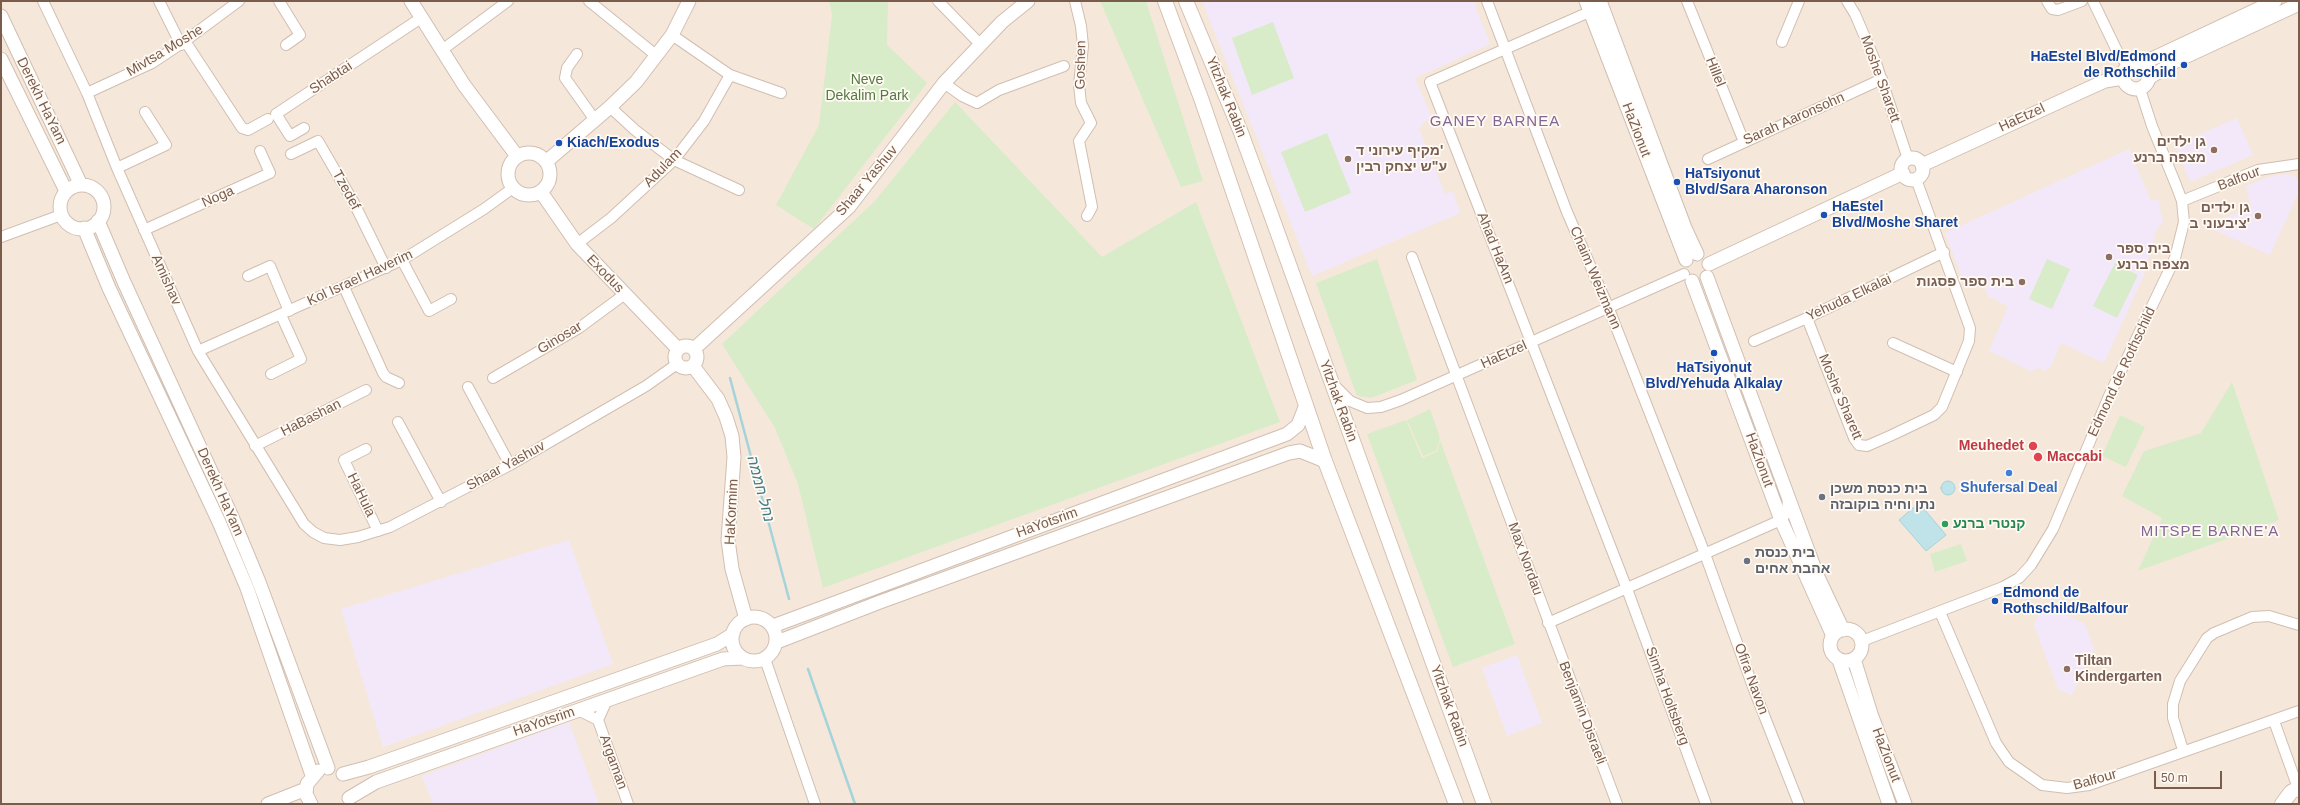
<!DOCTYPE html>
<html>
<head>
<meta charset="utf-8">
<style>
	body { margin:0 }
	#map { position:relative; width:2300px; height:805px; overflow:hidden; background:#fdf6ec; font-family:Helvetica,sans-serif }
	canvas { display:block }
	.frame { position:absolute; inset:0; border:2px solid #7a5c4d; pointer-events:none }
	.scale { position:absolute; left:2154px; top:771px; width:68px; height:18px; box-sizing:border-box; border:2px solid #7a5c4d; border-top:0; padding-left:5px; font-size:12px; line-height:14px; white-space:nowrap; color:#7a5c4d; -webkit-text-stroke:3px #fffaf3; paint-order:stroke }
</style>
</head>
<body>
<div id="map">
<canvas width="2300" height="805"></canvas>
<div class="frame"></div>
<div class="scale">50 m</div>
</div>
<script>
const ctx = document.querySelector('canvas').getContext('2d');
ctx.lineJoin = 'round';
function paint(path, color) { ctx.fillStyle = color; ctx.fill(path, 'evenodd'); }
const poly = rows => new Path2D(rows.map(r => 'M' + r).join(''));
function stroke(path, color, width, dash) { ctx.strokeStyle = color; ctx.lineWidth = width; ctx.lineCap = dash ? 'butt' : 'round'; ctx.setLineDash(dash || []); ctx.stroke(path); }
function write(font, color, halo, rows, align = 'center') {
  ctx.font = font + ' Helvetica,"Noto Sans Hebrew",sans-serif'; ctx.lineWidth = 3.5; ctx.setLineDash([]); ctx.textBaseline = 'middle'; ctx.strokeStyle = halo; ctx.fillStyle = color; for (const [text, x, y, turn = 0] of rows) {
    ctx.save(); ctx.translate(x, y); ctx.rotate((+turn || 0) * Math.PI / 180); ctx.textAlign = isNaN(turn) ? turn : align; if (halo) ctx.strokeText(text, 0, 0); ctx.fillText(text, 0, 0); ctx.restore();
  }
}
const residential = poly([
	[1,1,2299,1,2299,804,1,804]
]);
const education = poly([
	[1202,1,1476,1,1475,6,1490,44,1415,78,1431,116,1419,128,1445,194,1453,191,1460,213,1312,276],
	[2237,118,2253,155,2190,182,2175,145],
	[2129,149,2151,201,2158,199,2163,223,2156,231,2144,275,2104,363,2061,343,2051,366,2044,371,2038,368,2031,371,1989,351,2008,306,1989,297,1983,285,1963,280,1945,233],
	[2285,174,2293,175,2299,181,2299,191,2270,255,2205,226,2251,207,2246,186,2269,177],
	[569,540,613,664,383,747,341,609],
	[2042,604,2085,624,2094,649,2072,695,2058,689,2034,625],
	[1517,655,1542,723,1507,736,1482,668],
	[569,722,599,804,433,804,422,776]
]);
const green = poly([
	[829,1,888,1,887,45,927,83,814,229,776,205,819,125,832,15],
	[1100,1,1146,1,1203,181,1181,187],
	[1273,22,1294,78,1252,95,1232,38],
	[955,102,1102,257,1196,202,1280,422,823,588,798,484,775,428,722,344,875,201],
	[1327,133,1351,193,1305,212,1281,152],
	[1377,259,1417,380,1371,398,1357,396,1316,283],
	[2047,259,2070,269,2052,309,2029,299],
	[2115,263,2138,275,2117,318,2093,306],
	[2232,382,2279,520,2138,571,2162,518,2122,496,2144,451,2201,433],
	[1430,409,1440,438,1436,451,1423,456,1407,420],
	[2120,415,2145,427,2126,467,2102,456],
	[1406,420,1422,458,1437,452,1440,440,1515,644,1453,667,1367,434],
	[1961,544,1967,561,1935,572,1930,554]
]);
const water = poly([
	'1941 488a7 7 0 1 1 14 0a7 7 0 1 1-14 0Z',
	[1919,503,1946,535,1926,551,1899,520,1919,503]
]);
const stream = poly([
	[730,378,789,599],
	[808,669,855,804]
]);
const minor = poly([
	[43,1,87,93,117,168,198,351,304,524,313,532,324,538,340,540,358,537,390,527,510,465,646,386,677,364],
	[159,1,181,45],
	[279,1,300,35,286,45],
	[589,1,657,56],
	[938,1,981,45],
	[1075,1,1081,26,1083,46,1079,85,1081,103,1091,123,1079,141,1092,207,1087,216],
	[1487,1,1567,212,1609,309,1705,554,1753,687,1799,804],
	[1687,1,1744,142],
	[1847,1,1855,14,1876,63,1908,159],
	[2047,1,2052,9,2058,10,2082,1],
	[2093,1,2118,53,2128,66],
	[1596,9,1430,82,1627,589,1706,804],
	[672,35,730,75,781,93],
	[185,41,242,128,248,130,268,119],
	[1782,42,1799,1],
	[442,50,508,1],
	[577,54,567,68,565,78,595,120],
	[944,83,962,96,977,103,999,90,1064,66],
	[87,93,152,63,185,41,239,1],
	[610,107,635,130,674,160,739,190],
	[304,128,290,136,276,114,421,18],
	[291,154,318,141,354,203,386,268],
	[1708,159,1882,79],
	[117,168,166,145,145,112],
	[2182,201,2258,170,2299,164],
	[144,230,270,173,260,151],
	[1,237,61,215],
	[577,244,611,218,674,160,704,121,730,75],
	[1412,257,1617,804],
	[402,260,429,311,451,299],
	[248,276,270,266,289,311],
	[344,287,383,373,386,377,399,383],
	[1807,318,1854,438,1859,445,1867,446,1892,435,1934,415,1942,407,1969,341,1970,328,1916,179],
	[1754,341,1807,318,1944,252],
	[1893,343,1957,372],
	[198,351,402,260,484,209,513,188],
	[271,374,301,359,281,315],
	[493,378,579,328,625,294],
	[468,387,510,465],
	[1336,387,1350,401,1367,408,1381,407,1401,400,1684,274],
	[398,422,441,502],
	[255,446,366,390],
	[366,449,344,460,378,531],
	[1940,612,1996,743,2009,762,2042,785,2067,788,2089,785,2299,711],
	[1548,623,1781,520,1787,512,1788,498],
	[1862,641,2003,587,2019,578,2031,565,2053,529,2109,396,2175,258,2184,222,2182,201,2176,185,2152,126,2140,89],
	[765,659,815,804],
	[607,700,598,720,628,804],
	[578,710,598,720],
	[2274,721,2298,788],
	[2183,750,2173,718,2173,704,2180,681,2207,638,2214,633,2252,617,2269,616,2299,625]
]);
const tertiary = poly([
	[411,1,464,85,517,156],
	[1586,1,1686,260],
	[1600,1,1685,228,1697,254],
	[1,16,81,185],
	[1,59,66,191],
	'2123 76a13 13 0 1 1 26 0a13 13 0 1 1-26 0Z',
	[2141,64,2275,1],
	[2149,78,2174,62,2299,4],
	'508 174a21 21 0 1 1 42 0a21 21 0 1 1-42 0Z',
	'1901 169a11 11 0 1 1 22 0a11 11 0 1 1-22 0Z',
	[547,161,610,107,636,82,672,35,689,1],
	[1922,165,2085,90,2105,81,2123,78],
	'60 207a22 22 0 1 1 44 0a22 22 0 1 1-44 0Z',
	[541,192,577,244,678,349],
	[98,221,124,282,232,517,259,582,328,768],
	[84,228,109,288,219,522,247,588,312,775],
	[1709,264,1903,173],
	[1707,277,1817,575,1843,630],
	[1692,281,1781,520,1833,636],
	'675 357a11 11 0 1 1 22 0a11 11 0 1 1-22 0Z',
	[694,349,849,207,944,83,1002,22,1028,1],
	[693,366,718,399,726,417,732,436,734,457,728,540,732,569,746,619],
	'732 639a22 22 0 1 1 44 0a22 22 0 1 1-44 0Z',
	[773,626,1287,434,1298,425,1306,405],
	'1830 645a16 16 0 1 1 32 0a16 16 0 1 1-32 0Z',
	[777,642,880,602,1289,453,1300,451,1325,461],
	[1854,659,1871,714,1905,804],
	[1839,660,1889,804],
	[343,774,369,767,717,644,733,634],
	[349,798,376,782,723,659,742,658],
	[268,804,306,789],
	[311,804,306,794,307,784,318,771]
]);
const secondary = poly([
	[1165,1,1202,101,1325,461,1456,804],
	[1186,1,1240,130,1265,198,1484,804],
	[2282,804,2291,792,2299,788]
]);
const markers = [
	[2184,65,4,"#1a4fb4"],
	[559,143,4,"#1a4fb4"],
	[2214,150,4,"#8d6e63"],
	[1348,159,4,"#8d6e63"],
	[1677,182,4,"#1a4fb4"],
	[1824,215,4,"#1a4fb4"],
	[2258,216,4,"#8d6e63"],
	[2109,257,4,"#8d6e63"],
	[2022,282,4,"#8d6e63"],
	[1714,353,4,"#1a4fb4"],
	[2033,446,5,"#e0444e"],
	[2038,457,5,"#e0444e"],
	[2009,473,4,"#3f7fe0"],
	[1822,497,4,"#6b7280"],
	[1945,524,4,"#2e9e5b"],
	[1747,561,4,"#6b7280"],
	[1995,601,4,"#1a4fb4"],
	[2067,669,4,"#8d6e63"]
];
const streetNames = [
	["Mivtsa Moshe",165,51,-31],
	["Goshen",1081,65,-89],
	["Hillel",1715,72,68],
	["Shabtai",331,78,-33],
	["Moshe Sharett",1880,79,70],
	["Yitzhak Rabin",1226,97,68],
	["Derekh HaYam",41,101,64],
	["HaEtzel",2022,118,-25],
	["Sarah Aaronsohn",1794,119,-24],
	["HaZionut",1636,130,69],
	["Adulam",663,168,-46],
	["Balfour",2239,179,-21],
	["Shaar Yashuv",867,181,-50],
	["Tzedef",346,190,61],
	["Noga",218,197,-24],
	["Ahad HaAm",1495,248,68],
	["Exodus",605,274,46],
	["Kol Israel Haverim",360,278,-25],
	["Chaim Weizmann",1595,278,67],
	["Amishav",166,280,66],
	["Yehuda Elkalai",1849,298,-25],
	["Ginosar",560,338,-31],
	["HaEtzel",1504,355,-24],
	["Edmond de Rothschild",2122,372,-65],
	["Moshe Sharett",1840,397,67],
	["Yitzhak Rabin",1338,401,70],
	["HaBashan",311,418,-27],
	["HaZionut",1759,460,70],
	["Shaar Yashuv",506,466,-29],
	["Derekh HaYam",220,492,66],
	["HaHula",361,495,64],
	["HaKormim",732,512,-87],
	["HaYotsrim",1047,523,-20],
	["Max Nordau",1525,559,70],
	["Ofira Navon",1751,679,70],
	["Simha Holtsberg",1667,696,70],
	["Yitzhak Rabin",1449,706,70],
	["Benjamin Disraeli",1582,713,69],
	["HaYotsrim",544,722,-19],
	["HaZionut",1886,755,69],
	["Argaman",613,762,70],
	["Balfour",2095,780,-16]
];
const transitNames = [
	["HaEstel Blvd/Edmond",2176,57,"right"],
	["de Rothschild",2176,73,"right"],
	["Kiach/Exodus",567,143],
	["HaTsiyonut",1685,174],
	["Blvd/Sara Aharonson",1685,190],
	["HaEstel",1832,207],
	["Blvd/Moshe Sharet",1832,223],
	["HaTsiyonut",1714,368,"center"],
	["Blvd/Yehuda Alkalay",1714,384,"center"],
	["Edmond de",2003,593],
	["Rothschild/Balfour",2003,609]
];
const parkNames = [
	["Neve",867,80],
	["Dekalim Park",867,96]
];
const educationNames = [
	["גן ילדים",2206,142],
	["מצפה ברנע",2206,158],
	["מקיף עירוני ד'",1356,151,"left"],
	["ע\"ש יצחק רבין",1356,167,"left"],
	["גן ילדים",2250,208],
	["ציבעוני ב'",2250,224],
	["בית ספר",2117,249,"left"],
	["מצפה ברנע",2117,265,"left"],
	["בית ספר פסגות",2014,282],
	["Tiltan",2075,661,"left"],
	["Kindergarten",2075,677,"left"]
];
const healthNames = [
	["Meuhedet",2024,446],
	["Maccabi",2047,457,"left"]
];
const shopNames = [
	["Shufersal Deal",2009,488]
];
const worshipNames = [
	["בית כנסת משכן",1830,489],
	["נתן וחיה בוקובזה",1830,505],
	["בית כנסת",1755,553],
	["אהבת אחים",1755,569]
];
const leisureNames = [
	["קנטרי ברנע",1953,524]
];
const neighbourhoodNames = [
	["GANEY BARNEA",1495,122],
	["MITSPE BARNE'A",2210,532]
];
const waterNames = [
	["נחל חממה",760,489,75]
];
paint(residential, '#f5e8da');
paint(education, '#f3e8fa');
paint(green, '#d8ecc9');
paint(water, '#bfe3e8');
stroke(water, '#a5d3da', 1);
stroke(stream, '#a5d3da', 2.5);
stroke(minor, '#d1beb0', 12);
stroke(tertiary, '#d1beb0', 15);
stroke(secondary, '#d6c0b0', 16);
stroke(minor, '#fff', 10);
stroke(tertiary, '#fff', 13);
stroke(secondary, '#fff', 14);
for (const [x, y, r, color] of markers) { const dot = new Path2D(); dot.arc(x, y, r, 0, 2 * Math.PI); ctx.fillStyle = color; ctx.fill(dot); stroke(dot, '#fffaf3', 1.5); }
write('14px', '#7a5c4d', '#fffaf3', streetNames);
write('bold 14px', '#164399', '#fffaf3', transitNames, 'left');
write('14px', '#537a41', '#fffaf3', parkNames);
write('bold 14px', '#785e54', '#fffaf3', educationNames, 'right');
write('bold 14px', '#be3a42', '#fffaf3', healthNames, 'right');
write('bold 14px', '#366cbe', '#fffaf3', shopNames);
write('bold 14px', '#5b616d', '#fffaf3', worshipNames, 'left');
write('bold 14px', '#27864d', '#fffaf3', leisureNames, 'left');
ctx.letterSpacing = '1px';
write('15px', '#846695', '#fffaf3', neighbourhoodNames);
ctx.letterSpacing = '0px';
write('italic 15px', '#437c86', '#fffaf3', waterNames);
</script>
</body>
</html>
